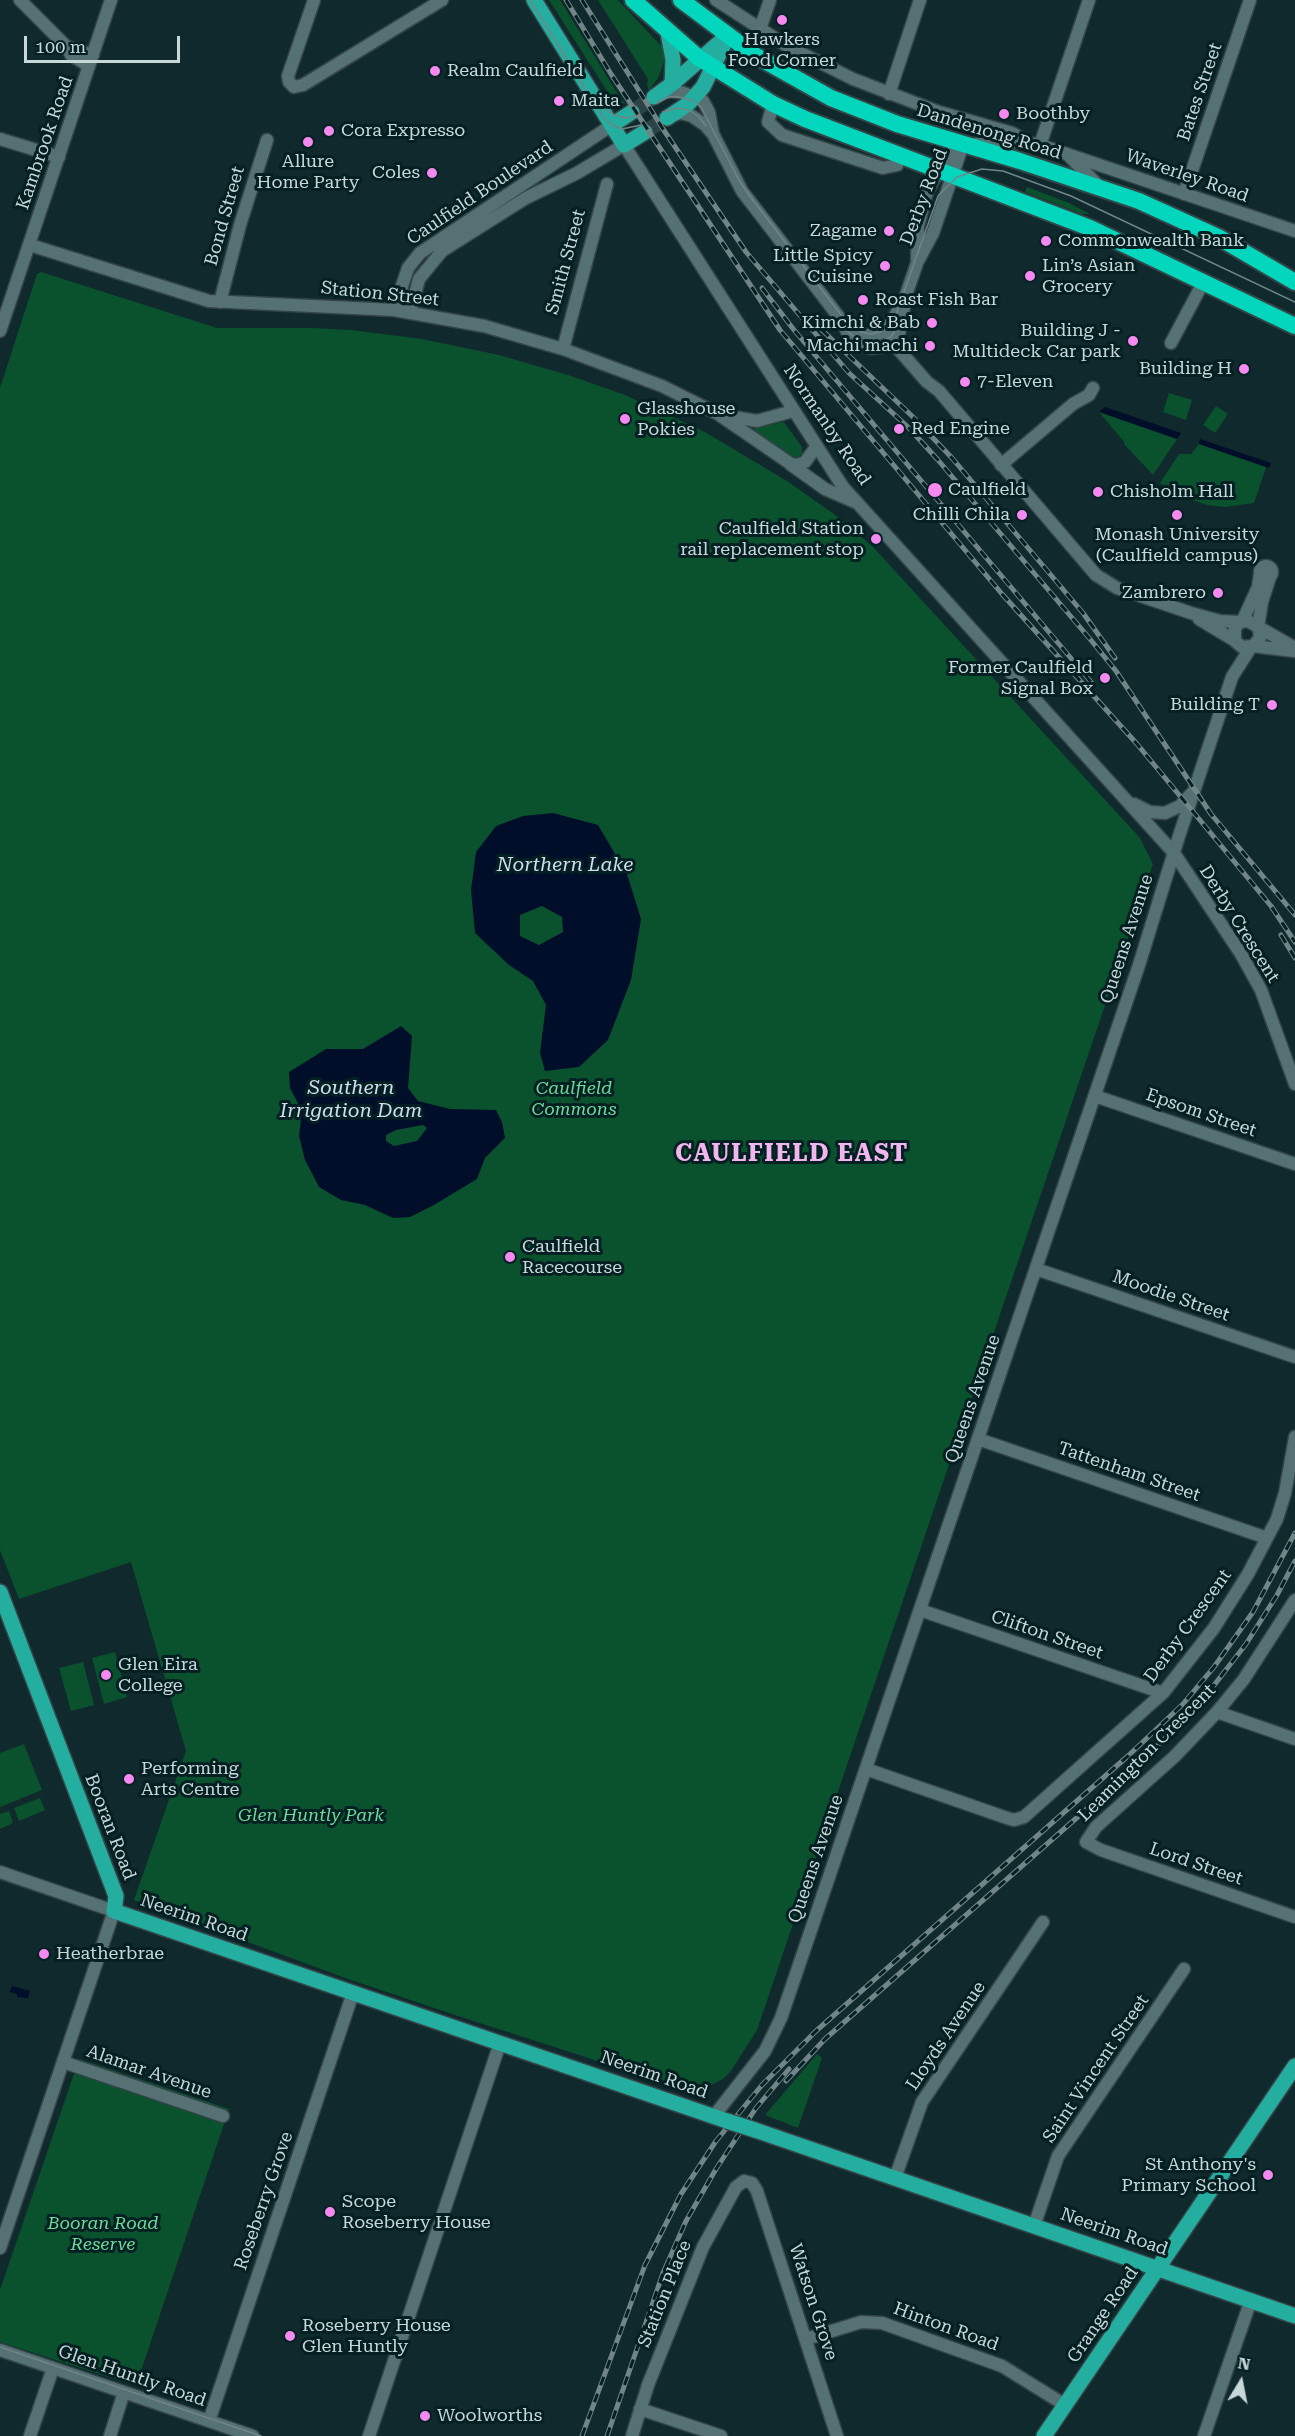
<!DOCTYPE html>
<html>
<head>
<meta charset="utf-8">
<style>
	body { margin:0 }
	#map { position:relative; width:1295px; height:2436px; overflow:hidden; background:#0f292c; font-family:"Roboto Serif",serif }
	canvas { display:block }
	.north { position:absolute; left:1211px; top:2352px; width:60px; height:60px; -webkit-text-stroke:4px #052022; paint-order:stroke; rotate:10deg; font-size:16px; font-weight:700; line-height:24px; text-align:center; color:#c8d7d8 }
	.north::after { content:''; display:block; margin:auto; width:21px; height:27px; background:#c8d7d8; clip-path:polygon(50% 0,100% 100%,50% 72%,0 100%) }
	.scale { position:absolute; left:24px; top:36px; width:156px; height:27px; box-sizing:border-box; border:3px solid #c8d7d8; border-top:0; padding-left:8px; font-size:18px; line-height:21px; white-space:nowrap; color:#c8d7d8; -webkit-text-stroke:4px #052022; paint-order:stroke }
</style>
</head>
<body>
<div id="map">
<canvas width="1295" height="2436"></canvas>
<div class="north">N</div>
<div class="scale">100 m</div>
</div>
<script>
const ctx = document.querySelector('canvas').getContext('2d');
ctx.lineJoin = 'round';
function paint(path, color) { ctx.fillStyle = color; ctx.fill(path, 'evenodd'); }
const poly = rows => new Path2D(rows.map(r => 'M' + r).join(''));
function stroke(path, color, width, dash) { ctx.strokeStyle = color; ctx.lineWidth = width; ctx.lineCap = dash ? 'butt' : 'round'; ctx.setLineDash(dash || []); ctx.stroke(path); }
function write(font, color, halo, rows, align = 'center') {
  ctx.font = font + ' "Roboto Serif",serif'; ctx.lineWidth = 6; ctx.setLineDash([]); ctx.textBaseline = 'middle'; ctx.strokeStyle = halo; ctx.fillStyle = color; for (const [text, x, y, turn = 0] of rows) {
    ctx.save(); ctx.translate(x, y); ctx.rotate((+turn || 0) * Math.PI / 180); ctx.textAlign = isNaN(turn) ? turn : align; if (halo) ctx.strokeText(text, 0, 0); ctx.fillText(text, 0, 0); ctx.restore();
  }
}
const green = poly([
	[549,0,560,0,622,101,627,104,614,102],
	[598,0,618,0,665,50,667,62,664,62,658,78,649,90,647,85,648,79],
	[1027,187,1069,203,1090,214,1082,214,1025,192],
	[41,272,217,328,312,328,351,330,422,339,499,355,568,375,625,395,703,431,787,481,834,514,873,547,1140,838,1153,864,757,2030,731,2071,723,2079,705,2088,691,2091,458,2016,348,1979,134,1900,186,1751,131,1562,19,1599,0,1550,0,388,37,274],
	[1169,393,1192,400,1186,420,1163,412],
	[1216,406,1228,414,1215,433,1203,425],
	[1099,412,1177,439,1153,475,1124,444,1125,443],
	[784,422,802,447,802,453,796,459,748,430],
	[1199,444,1266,467,1254,503,1225,507,1207,505,1177,495,1160,483,1179,454,1191,454],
	[115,1652,127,1697,104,1704,92,1658],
	[83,1662,94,1705,71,1711,59,1668],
	[24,1744,42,1790,0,1807,0,1753],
	[40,1798,45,1810,19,1821,14,1808],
	[9,1811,13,1823,0,1829,0,1814],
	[817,2054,822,2058,798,2128,765,2115],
	[79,2059,229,2109,136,2386,0,2342,0,2290]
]);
const water = poly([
	[1105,407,1181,433,1177,439,1099,412],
	[1200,439,1271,463,1269,468,1199,444],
	[553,813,598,825,627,874,641,919,631,980,608,1040,579,1067,545,1071,540,1053,546,1005,533,981,509,965,475,933,471,890,476,852,496,826,523,816],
	[542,906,562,917,563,932,539,945,520,936,520,915],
	[401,1026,412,1036,408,1088,418,1101,450,1109,496,1110,502,1122,505,1138,485,1158,477,1179,434,1205,410,1217,393,1218,365,1205,341,1200,319,1187,305,1160,299,1136,302,1111,290,1088,289,1072,326,1049,363,1049],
	[423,1125,427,1128,417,1141,394,1146,386,1141,386,1135,396,1130],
	[12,1986,30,1991,28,1998,17,1997,17,1994,10,1992]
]);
const majorTunnel = poly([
	[632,112,654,97],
	[645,132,667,118]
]);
const minor = poly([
	[20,0,67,47,71,55,89,66],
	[314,0,288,76,289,82,294,87,303,85,442,0],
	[716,0,787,46,853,79,939,112,1012,133,1026,141],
	[760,29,770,0],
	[67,47,93,55],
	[661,92,672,91,684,93,703,101,709,112,713,134,742,191,842,321,857,332,869,335,878,334,887,330,905,298,917,263,933,233,963,144],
	[889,94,920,0],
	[773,104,768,122,782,135,883,168,897,165,900,155],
	[671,116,681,113,692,116,705,125,712,133],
	[0,139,59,157],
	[975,144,1024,142,1040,145,1295,231],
	[1040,145,1089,0],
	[1070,157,1098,185],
	[1184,194,1250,0],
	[30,245,209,301,394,310,484,326,563,349,662,386,718,414,791,464,797,465,805,462,816,447],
	[917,259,918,226,927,192,941,166,960,144],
	[220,302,240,225,267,140],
	[394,310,408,268,420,253,612,125],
	[410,313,419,279,442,251,526,198,577,173,624,145,843,487,1174,853,1241,954,1261,990,1295,1084],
	[844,325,849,336,858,345,871,348,881,347,892,342,899,334,904,307],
	[887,330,892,342,927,382,939,391,1096,575,1117,588,1191,613,1220,621,1240,622],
	[0,331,111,0],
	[1171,343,1204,281],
	[563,349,607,184],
	[722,415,757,421,793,411],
	[790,464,825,489,855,502],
	[1001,465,1073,404,1089,395,1093,388],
	'1260 572a6 6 0 1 1 12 0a6 6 0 1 1-12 0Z',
	[1199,619,1234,640],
	[1242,622,1258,587,1260,574],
	[1258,627,1262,602,1270,577],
	[1259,628,1260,638,1253,646,1242,647,1235,641,1235,628,1240,622,1248,621,1295,648],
	[1253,646,1294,651],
	[1134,804,1150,812,1165,813,1180,806,1191,794],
	[1095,1096,1295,1164],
	[1036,1269,1295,1357],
	[978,1439,1267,1538],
	[1295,1600,1244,1679,1217,1712,1175,1756,1096,1827,1086,1842,1101,1850,1295,1917],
	[920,1610,1163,1693],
	[1217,1712,1295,1739],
	[866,1769,1007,1818,1014,1820,1024,1817,1163,1693,1214,1628,1248,1574,1277,1519,1285,1493,1295,1437],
	[0,1872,114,1911,0,2248],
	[63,2062,223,2116],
	[714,2116,765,2051,781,2018,1139,965,1179,836,1232,677,1251,647],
	[895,2178,922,2102,1043,1922],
	[1034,2226,1058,2156,1184,1969],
	[806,2339,861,2322,882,2323,1002,2366,1065,2405],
	[0,2350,253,2436],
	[640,2409,721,2436],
	[209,2421,353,1993],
	[30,2436,53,2368],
	[110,2436,124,2392],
	[369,2436,500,2043],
	[632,2436,648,2385,703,2247,736,2187,744,2181,752,2183,757,2191,837,2436],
	[1204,2436,1251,2300]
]);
const major = poly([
	[534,0,624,145,645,132],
	[668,33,673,60,672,84],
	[654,97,672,84,727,36],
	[667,118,688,104,703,87,728,36],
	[612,125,632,112],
	[0,1592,116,1896,114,1911,727,2121],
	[755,2130,1295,2316],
	[1044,2436,1295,2066]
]);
const highway = poly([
	[633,0,699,58,773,104,805,119,1090,228,1295,326],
	[681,0,756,56,831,98,897,124,1020,161,1139,201,1218,237,1295,282]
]);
const tram = poly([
	[530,0,604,118,612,125,622,129,641,125],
	[600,102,605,109,614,115,627,118,635,116],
	[657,103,669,97,679,97,694,101,701,107,740,182,752,199,845,320,861,332,870,334,881,332,893,323,938,196,957,177,982,169,1003,171,1071,196,1295,302],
	[663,112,677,108,689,110,699,117,706,126],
	[846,330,861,343,876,344,891,337,901,320],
	[0,2347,261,2436]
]);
const rail = poly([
	[566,0,611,74,780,330,1002,594,1137,744,1271,906,1295,942],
	[582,0,663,129,746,252,849,373,909,428,938,460,1090,639,1116,671,1211,814,1295,915],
	[762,288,794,330,1091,682],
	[822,330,913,417,952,458,1083,613,1115,658],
	[1281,935,1295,958],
	[786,2081,825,2039,1138,1764,1178,1726,1208,1693,1246,1644,1277,1595,1295,1561],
	[582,2436,645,2265,681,2194,716,2141,762,2085,816,2031,1129,1755,1183,1704,1214,1667,1253,1612,1295,1533],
	[607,2436,663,2273,686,2221,716,2169,756,2108,789,2069]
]);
const majorBridge = poly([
	[727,2121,755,2130]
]);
const markers = [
	[782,20,6,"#f489f0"],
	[435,71,6,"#f489f0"],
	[559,101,6,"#f489f0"],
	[1004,114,6,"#f489f0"],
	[329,131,6,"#f489f0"],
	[308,142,6,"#f489f0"],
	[432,173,6,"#f489f0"],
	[889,231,6,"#f489f0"],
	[1046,241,6,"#f489f0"],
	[885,266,6,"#f489f0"],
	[1030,276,6,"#f489f0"],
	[863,300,6,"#f489f0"],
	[932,323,6,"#f489f0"],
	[1133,341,6,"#f489f0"],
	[930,346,6,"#f489f0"],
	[1244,369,6,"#f489f0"],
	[965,382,6,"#f489f0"],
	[625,419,6,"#f489f0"],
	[899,429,6,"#f489f0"],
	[935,490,8,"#f489f0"],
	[1098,492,6,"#f489f0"],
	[1022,515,6,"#f489f0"],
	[1177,515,6,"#f489f0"],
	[876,539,6,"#f489f0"],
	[1218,593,6,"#f489f0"],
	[1105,678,6,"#f489f0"],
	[1272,705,6,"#f489f0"],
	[510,1257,6,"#f489f0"],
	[106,1675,6,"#f489f0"],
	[129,1779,6,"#f489f0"],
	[44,1954,6,"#f489f0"],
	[1268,2175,6,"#f489f0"],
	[330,2212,6,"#f489f0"],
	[290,2336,6,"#f489f0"],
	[425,2416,6,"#f489f0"]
];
const poiNames = [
	["Hawkers",782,40,"center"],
	["Food Corner",782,61,"center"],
	["Realm Caulfield",447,71],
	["Maita",571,101],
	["Boothby",1016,114],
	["Cora Expresso",341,131],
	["Allure",308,162,"center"],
	["Home Party",308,183,"center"],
	["Coles",420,173,"right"],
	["Zagame",877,231,"right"],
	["Commonwealth Bank",1058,241],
	["Little Spicy",873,256,"right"],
	["Cuisine",873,277,"right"],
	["Lin’s Asian",1042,266],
	["Grocery",1042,287],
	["Roast Fish Bar",875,300],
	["Kimchi & Bab",920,323,"right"],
	["Building J -",1121,331,"right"],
	["Multideck Car park",1121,352,"right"],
	["Machi machi",918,346,"right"],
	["Building H",1232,369,"right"],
	["7-Eleven",977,382],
	["Glasshouse",637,409],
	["Pokies",637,430],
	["Red Engine",911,429],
	["Caulfield",948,490],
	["Chisholm Hall",1110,492],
	["Chilli Chila",1010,515,"right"],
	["Caulfield Station",864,529,"right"],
	["rail replacement stop",864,550,"right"],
	["Monash University",1177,535,"center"],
	["(Caulfield campus)",1177,556,"center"],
	["Zambrero",1206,593,"right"],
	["Former Caulfield",1093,668,"right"],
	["Signal Box",1093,689,"right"],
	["Building T",1260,705,"right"],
	["Caulfield",522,1247],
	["Racecourse",522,1268],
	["Glen Eira",118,1665],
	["College",118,1686],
	["Performing",141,1769],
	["Arts Centre",141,1790],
	["Heatherbrae",56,1954],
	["St Anthony's",1256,2165,"right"],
	["Primary School",1256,2186,"right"],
	["Scope",342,2202],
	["Roseberry House",342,2223],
	["Roseberry House",302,2326],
	["Glen Huntly",302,2347],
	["Woolworths",437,2416]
];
const streetNames = [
	["Bates Street",1200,92,-71],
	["Dandenong Road",989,132,17],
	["Kambrook Road",45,143,-71],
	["Waverley Road",1187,176,19],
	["Caulfield Boulevard",480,193,-34],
	["Derby Road",924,197,-69],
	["Bond Street",225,216,-74],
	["Smith Street",566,262,-75],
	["Station Street",380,294,6],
	["Normanby Road",827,425,56],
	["Derby Crescent",1239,924,58],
	["Queens Avenue",1127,939,-72],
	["Epsom Street",1201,1113,19],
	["Moodie Street",1171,1296,19],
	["Queens Avenue",973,1399,-71],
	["Tattenham Street",1129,1472,19],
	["Derby Crescent",1188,1626,-54],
	["Clifton Street",1047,1635,19],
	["Leamington Crescent",1147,1753,-45],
	["Booran Road",110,1827,69],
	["Queens Avenue",816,1859,-71],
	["Lord Street",1196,1864,19],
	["Neerim Road",194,1918,19],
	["Lloyds Avenue",946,2036,-56],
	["Saint Vincent Street",1096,2069,-56],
	["Alamar Avenue",149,2072,19],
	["Neerim Road",654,2075,19],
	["Roseberry Grove",264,2201,-71],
	["Neerim Road",1114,2232,19],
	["Station Place",665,2294,-68],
	["Watson Grove",813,2302,72],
	["Grange Road",1103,2315,-56],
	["Hinton Road",946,2327,20],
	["Glen Huntly Road",132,2376,19]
];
const parkNames = [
	["Caulfield",574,1089],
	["Commons",574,1110],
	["Glen Huntly Park",311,1816],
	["Booran Road",103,2224],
	["Reserve",103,2245]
];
const waterNames = [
	["Northern Lake",565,865],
	["Southern",351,1088],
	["Irrigation Dam",351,1111]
];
const districtNames = [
	["CAULFIELD EAST",792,1154]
];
paint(green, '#0a522e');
paint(water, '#000e2a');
stroke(majorTunnel, '#2b4346', 15, [15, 8]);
stroke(minor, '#344548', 15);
stroke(major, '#344548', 18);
stroke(highway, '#344548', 20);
stroke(minor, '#557174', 12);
stroke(major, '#23aea0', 15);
stroke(highway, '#02d7bd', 16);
stroke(tram, '#718587', 1.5);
stroke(rail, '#718587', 5);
stroke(rail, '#052022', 3, [9]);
stroke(majorBridge, '#344548', 18, []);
stroke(majorBridge, '#23aea0', 15);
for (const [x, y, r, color] of markers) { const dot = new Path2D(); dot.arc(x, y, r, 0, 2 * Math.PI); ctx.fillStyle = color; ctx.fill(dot); stroke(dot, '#052022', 2); }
write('18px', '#c8d7d8', '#052022', poiNames, 'left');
write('18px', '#c8d7d8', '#052022', streetNames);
write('italic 18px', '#6cda98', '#052022', parkNames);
write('italic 20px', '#d0ddee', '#052022', waterNames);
ctx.letterSpacing = '1.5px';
write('bold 24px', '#f1b6ed', '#052022', districtNames);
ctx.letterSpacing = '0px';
</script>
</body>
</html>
